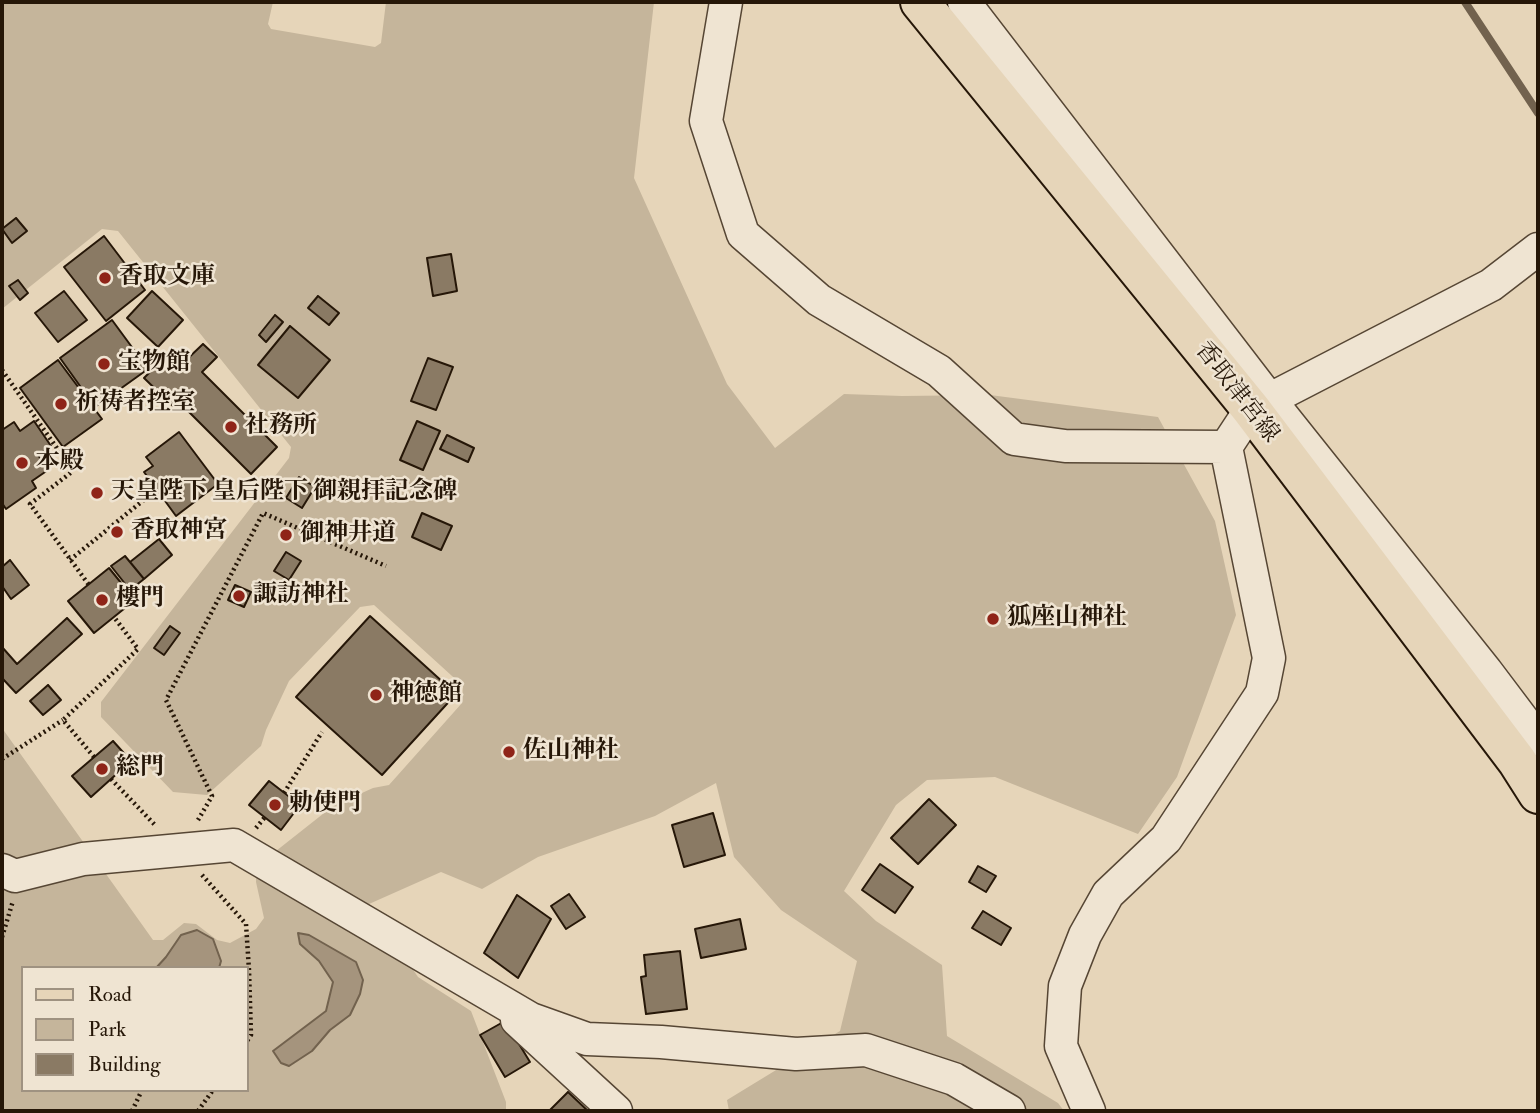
<!DOCTYPE html>
<html>
<head>
<meta charset="utf-8">
<style>
	body { margin:0 }
	#map { position:relative; width:1540px; height:1113px; overflow:hidden; background:#e6d5b9; font-family:"IM FELL Double Pica",serif }
	canvas { display:block }
	.frame { position:absolute; inset:0; border:4px solid #261708; pointer-events:none }
	.legend { position:absolute; left:21px; top:966px; width:228px; height:126px; box-sizing:border-box; background:#efe4d2; border:2px solid #9f9281; margin:0; padding:9px 12px; list-style:none; font-size:21px; color:#261708 }
	.legend li { display:flex; align-items:center; gap:14px; height:35px }
	.legend b { width:35px; border:2px solid #9f9281 }
</style>
</head>
<body>
<div id="map">
<canvas width="1540" height="1113"></canvas>
<div class="frame"></div>
<ul class="legend">
<li><b style="height:9px;background:#e6d5b9"></b>Road</li>
<li><b style="height:19px;background:#c5b59b"></b>Park</li>
<li><b style="height:19px;background:#8a7a64"></b>Building</li>
</ul>
</div>
<script>
const ctx = document.querySelector('canvas').getContext('2d');
ctx.lineJoin = 'round';
function paint(path, color) { ctx.fillStyle = color; ctx.fill(path, 'evenodd'); }
const poly = rows => new Path2D(rows.map(r => 'M' + r).join(''));
function stroke(path, color, width, dash) { ctx.strokeStyle = color; ctx.lineWidth = width; ctx.lineCap = dash ? 'butt' : 'round'; ctx.setLineDash(dash || []); ctx.stroke(path); }
function write(font, color, halo, rows, align = 'center') {
  ctx.font = font + ' "IM FELL Double Pica","Noto Serif JP",serif'; ctx.lineWidth = 5; ctx.setLineDash([]); ctx.textBaseline = 'middle'; ctx.strokeStyle = halo; ctx.fillStyle = color; for (const [text, x, y, turn = 0] of rows) {
    ctx.save(); ctx.translate(x, y); ctx.rotate((+turn || 0) * Math.PI / 180); ctx.textAlign = isNaN(turn) ? turn : align; if (halo) ctx.strokeText(text, 0, 0); ctx.fillText(text, 0, 0); ctx.restore();
  }
}
const green = poly([
	[2,2,273,2,268,24,271,29,375,47,381,43,386,2,654,2,634,178,727,384,775,448,844,394,902,396,990,395,1158,417,1215,521,1236,615,1177,777,1138,834,995,777,927,780,896,805,844,891,876,921,942,965,947,1036,1058,1103,1064,1111,729,1111,727,1100,840,1031,857,961,781,910,734,857,716,783,655,816,538,857,482,889,441,872,369,904,418,977,471,1011,506,1102,506,1111,2,1111,2,728,153,940,163,940,184,923,196,924,217,940,230,943,256,929,264,918,256,882,257,866,333,806,373,788,389,785,462,703,463,686,374,605,360,607,289,681,266,730,261,746,207,795,173,792,101,717,101,702,289,458,291,447,118,231,102,229,2,309],
	[23,968,247,968,247,1090,23,1090]
]);
const water = poly([
	[197,930,213,939,221,961,219,968,156,968,166,957,181,935,197,930],
	[298,933,309,935,356,962,363,980,360,994,350,1015,330,1030,312,1051,289,1066,281,1063,273,1051,326,1011,333,982,319,961,300,944,298,933]
]);
const stream = poly([
	[1465,2,1538,113]
]);
const building = poly([
	[16,218,27,231,12,243,2,229,16,218],
	[104,236,145,290,106,321,64,267,104,236],
	[451,254,457,291,433,296,427,258,451,254],
	[18,280,28,293,20,300,9,286,18,280],
	[64,291,87,320,58,342,35,313,64,291],
	[152,291,183,320,158,347,127,318,152,291],
	[318,296,339,313,329,325,308,308,318,296],
	[275,315,283,322,266,342,259,335,275,315],
	[112,320,148,369,95,407,60,358,112,320],
	[290,326,330,360,298,398,258,365,290,326],
	[203,344,217,357,202,372,277,447,251,474,179,402,174,407,144,378,170,352,182,364,203,344],
	[428,358,453,367,436,410,411,401,428,358],
	[58,360,102,419,63,447,20,388,58,360],
	[34,421,51,446,38,455,48,470,32,481,36,488,6,509,2,503,2,430,14,422,20,431,34,421],
	[417,421,440,431,423,470,400,460,417,421],
	[179,432,218,484,176,516,144,472,153,466,146,457,179,432],
	[447,435,474,448,468,462,440,449,447,435],
	[299,477,315,487,302,508,286,498,299,477],
	[422,513,452,526,441,550,412,537,422,513],
	[159,539,172,555,144,579,130,562,159,539],
	[286,552,301,561,289,580,274,571,286,552],
	[125,556,144,579,130,590,111,566,125,556],
	[10,560,29,585,11,599,2,586,2,567,10,560],
	[109,568,135,600,94,633,68,601,109,568],
	[235,585,251,592,244,607,228,600,235,585],
	[370,616,456,694,382,775,296,697,370,616],
	[67,618,82,634,16,693,2,678,2,647,17,664,67,618],
	[170,626,180,633,164,655,154,648,170,626],
	[48,685,61,700,43,715,30,701,48,685],
	[113,741,131,761,91,797,72,776,113,741],
	[269,781,300,805,281,830,249,805,269,781],
	[929,799,956,825,918,864,891,838,929,799],
	[713,813,725,855,684,867,672,825,713,813],
	[880,864,913,887,895,913,862,890,880,864],
	[978,866,996,876,986,892,969,882,978,866],
	[569,894,585,917,566,929,551,906,569,894],
	[517,895,551,919,518,978,484,953,517,895],
	[983,911,1011,928,1001,945,972,928,983,911],
	[740,919,746,949,701,958,695,929,740,919],
	[680,951,687,1009,646,1014,641,977,646,976,644,955,680,951],
	[505,1021,530,1062,505,1077,480,1035,505,1021],
	[568,1092,588,1111,549,1111,568,1092]
]);
const path = poly([
	[2,370,73,471,30,504,89,585],
	[70,560,151,494],
	[94,757,63,720,138,649,114,617],
	[2,759,63,720],
	[111,779,155,825],
	[284,793,322,732],
	[198,820,212,796,166,700,263,513,386,566],
	[256,828,265,817],
	[202,875,246,924,249,970,251,1035,247,1041],
	[2,937,13,901],
	[132,1111,142,1090],
	[198,1111,213,1090]
]);
const minor = poly([
	[726,2,706,121,743,234,819,300,939,371,1014,439,1065,446,1226,447],
	[964,2,1269,399,1486,671,1538,740],
	[2,870,15,876,83,859,234,845,531,1019,587,1039,661,1042,796,1054,866,1050,954,1079,1009,1111],
	[517,1020,616,1111],
	[1089,1111,1061,1046,1065,986,1085,935,1108,894,1166,839,1262,693,1269,658,1226,447,1251,409,1491,285,1538,249]
]);
const major = poly([
	[920,2,1251,409,1517,761,1538,794]
]);
const markers = [
	[105,278,7,"#8f2418"],
	[104,364,7,"#8f2418"],
	[61,404,7,"#8f2418"],
	[231,427,7,"#8f2418"],
	[22,463,7,"#8f2418"],
	[97,493,7,"#8f2418"],
	[117,532,7,"#8f2418"],
	[286,535,7,"#8f2418"],
	[239,596,7,"#8f2418"],
	[102,600,7,"#8f2418"],
	[993,619,7,"#8f2418"],
	[376,695,7,"#8f2418"],
	[509,752,7,"#8f2418"],
	[102,769,7,"#8f2418"],
	[275,805,7,"#8f2418"]
];
const poiNames = [
	["香取文庫",119,278],
	["宝物館",118,364],
	["祈祷者控室",75,404],
	["社務所",245,427],
	["本殿",36,463],
	["天皇陛下 皇后陛下 御親拝記念碑",111,493],
	["香取神宮",131,532],
	["御神井道",300,535],
	["諏訪神社",253,596],
	["樓門",116,600],
	["狐座山神社",1007,619],
	["神徳館",390,695],
	["佐山神社",523,752],
	["総門",116,769],
	["勅使門",289,805]
];
const streetNames = [
	["香取津宮線",1236,393,52]
];
paint(green, '#c5b59b');
paint(water, '#a5947d');
stroke(water, '#72624e', 2);
stroke(stream, '#72624e', 8);
paint(building, '#8a7a64');
stroke(building, '#261708', 2);
stroke(minor, '#564634', 35);
stroke(major, '#261708', 42);
stroke(path, '#261708', 4.5, [2, 3.5]);
stroke(minor, '#efe4d2', 32);
stroke(major, '#e6d5b9', 38);
for (const [x, y, r, color] of markers) { const dot = new Path2D(); dot.arc(x, y, r, 0, 2 * Math.PI); ctx.fillStyle = color; ctx.fill(dot); stroke(dot, '#efe4d2', 2.5); }
write('bold 24px', '#261708', '#efe4d2', poiNames, 'left');
write('24px', '#261708', '#efe4d2', streetNames);
</script>
</body>
</html>
